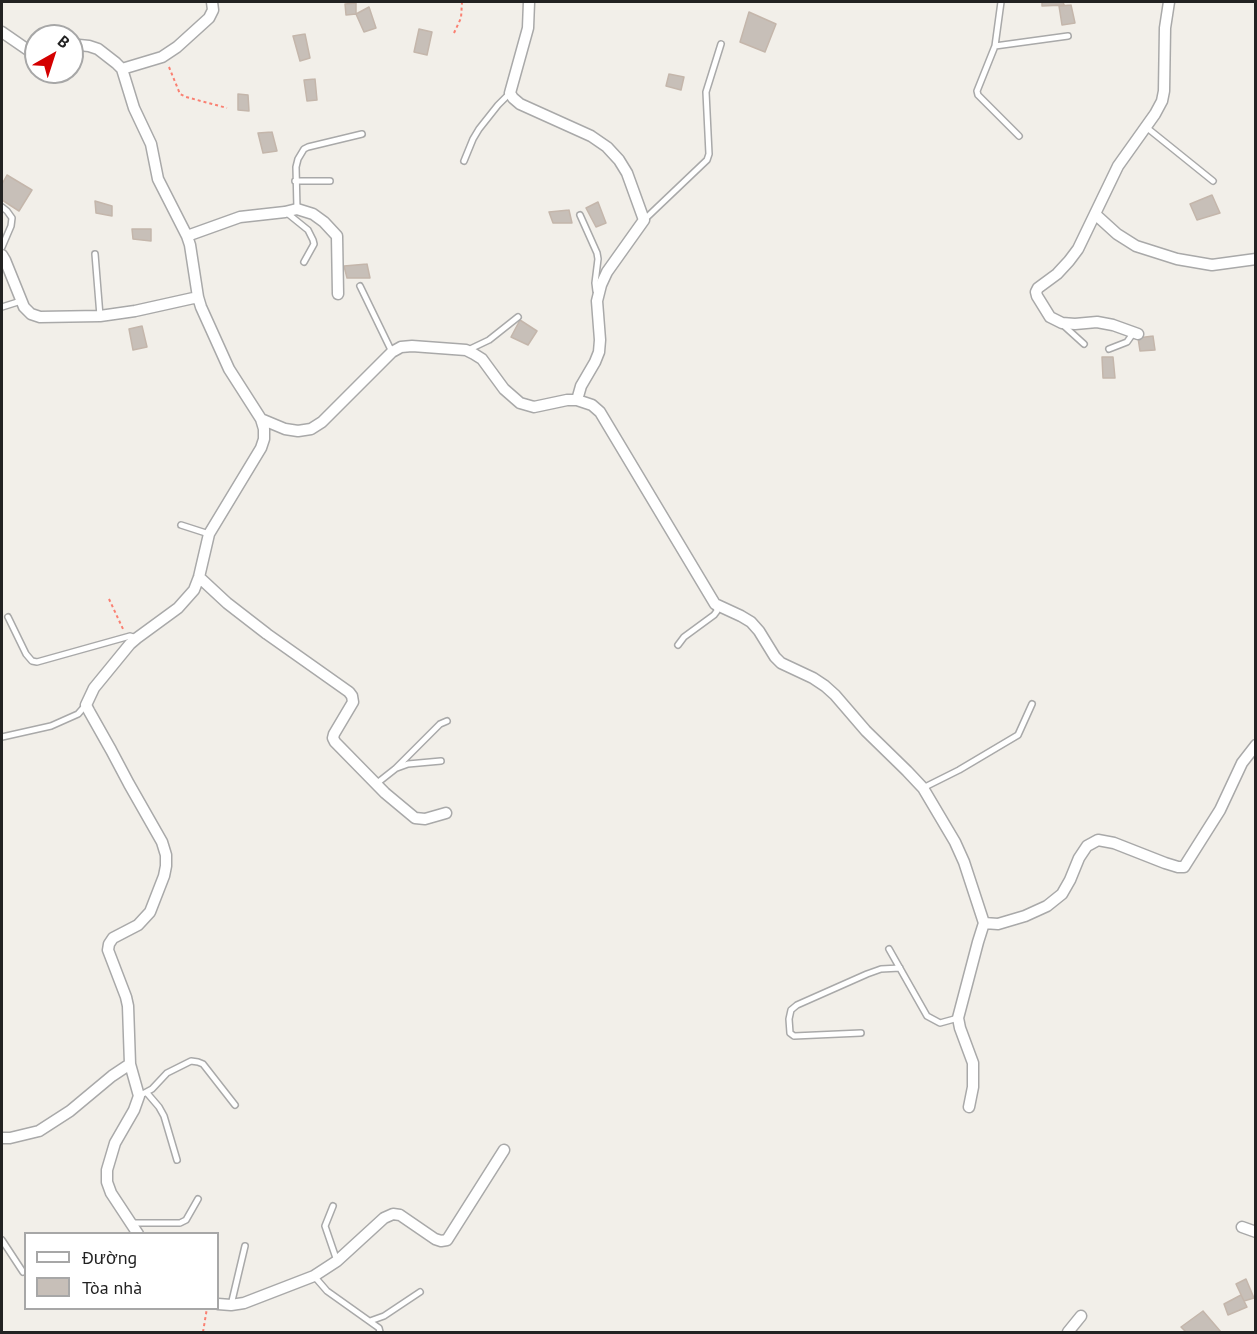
<!DOCTYPE html>
<html>
<head>
<meta charset="utf-8">
<style>
	body { margin:0 }
	#map { position:relative; width:1257px; height:1334px; overflow:hidden; background:#f2efe9; font-family:"PT Sans",sans-serif }
	canvas { display:block }
	.frame { position:absolute; inset:0; border:3px solid #222; pointer-events:none }
	.legend { position:absolute; left:24px; top:1232px; width:195px; height:78px; box-sizing:border-box; background:#fff; border:2px solid #a7a7a7; margin:0; padding:8px 10px; list-style:none; font-size:18px; color:#222 }
	.legend li { display:flex; align-items:center; gap:12px; height:30px }
	.legend b { width:30px; border:2px solid #a7a7a7 }
	.north { position:absolute; left:24px; top:24px; width:60px; height:60px; box-sizing:border-box; background:#fff; border:2px solid #a7a7a7; border-radius:50%; rotate:39deg; font-size:16px; font-weight:700; line-height:24px; text-align:center; color:#222 }
	.north::after { content:''; display:block; margin:auto; width:21px; height:27px; background:#d40000; clip-path:polygon(50% 0,100% 100%,50% 72%,0 100%) }
</style>
</head>
<body>
<div id="map">
<canvas width="1257" height="1334"></canvas>
<div class="frame"></div>
<ul class="legend">
<li><b style="height:8px;background:#fff"></b>Đường</li>
<li><b style="height:16px;background:#c7bfb8"></b>Tòa nhà</li>
</ul>
<div class="north">B</div>
</div>
<script>
const ctx = document.querySelector('canvas').getContext('2d');
ctx.lineJoin = 'round';
function paint(path, color) { ctx.fillStyle = color; ctx.fill(path, 'evenodd'); }
const poly = rows => new Path2D(rows.map(r => 'M' + r).join(''));
function stroke(path, color, width, dash) { ctx.strokeStyle = color; ctx.lineWidth = width; ctx.lineCap = dash ? 'butt' : 'round'; ctx.setLineDash(dash || []); ctx.stroke(path); }
const building = poly([
	[1042,2,1063,2,1064,5,1042,6,1042,2],
	[356,3,356,14,346,15,345,4,356,3],
	[1071,5,1075,23,1062,25,1059,6,1071,5],
	[369,7,376,28,364,32,356,14,369,7],
	[749,12,776,24,765,52,740,42,749,12],
	[419,29,432,32,427,55,414,52,419,29],
	[305,34,310,58,300,61,293,36,305,34],
	[669,74,684,77,681,90,666,86,669,74],
	[315,79,317,100,307,101,304,80,315,79],
	[238,94,248,95,249,111,238,110,238,94],
	[272,132,277,151,263,153,258,133,272,132],
	[7,175,32,190,19,211,2,200,2,184,7,175],
	[1212,195,1220,213,1197,220,1190,204,1212,195],
	[95,201,112,206,112,216,96,213,95,201],
	[598,202,606,223,596,227,586,208,598,202],
	[569,210,572,223,553,223,549,212,569,210],
	[132,229,151,229,151,241,133,239,132,229],
	[367,264,370,278,347,278,344,266,367,264],
	[520,320,537,331,528,345,511,337,520,320],
	[142,326,147,347,133,350,129,329,142,326],
	[1153,336,1155,350,1140,351,1138,338,1153,336],
	[1102,357,1113,357,1115,378,1103,378,1102,357],
	[1246,1279,1254,1298,1244,1301,1236,1284,1246,1279],
	[1241,1295,1247,1307,1228,1315,1224,1304,1241,1295],
	[1203,1311,1221,1332,1186,1332,1181,1327,1203,1311]
]);
const path = poly([
	[454,33,461,18,462,2],
	[169,67,180,94,186,97,227,108],
	[109,599,123,629],
	[203,1332,207,1308]
]);
const lane = poly([
	[1001,2,995,46,977,91,978,95,1019,136],
	[995,46,1068,36],
	[1146,127,1213,181],
	[464,161,473,139,479,129,498,105,510,93],
	[295,181,330,181],
	[2,207,7,211,12,218,11,226,2,247],
	[297,209,296,167,298,159,304,149,308,147,362,134],
	[287,213,308,230,313,240,314,244,304,262],
	[580,215,597,253,598,259,595,283,596,291],
	[644,220,707,160,709,154,706,92,721,44],
	[95,254,100,316],
	[360,286,392,352],
	[2,307,21,301],
	[1063,325,1084,344],
	[1109,349,1127,342,1134,332],
	[468,350,489,340,518,317],
	[181,525,209,534],
	[8,617,26,654,32,661,37,662,130,636,137,638],
	[678,645,684,637,714,615,717,611,716,605],
	[2,737,51,726,78,714,85,706],
	[397,768,408,764,441,761],
	[376,784,395,769,440,724,447,721],
	[923,788,959,770,1018,735,1032,704],
	[889,949,927,1016,940,1023,958,1018],
	[861,1033,794,1036,790,1033,789,1019,791,1010,797,1005,867,974,881,969,900,968],
	[147,1093,159,1107,164,1116,177,1160],
	[139,1096,152,1089,167,1073,191,1061,198,1062,203,1064,235,1105],
	[333,1206,325,1226,337,1261],
	[131,1223,180,1223,186,1220,198,1199],
	[2,1240,23,1272],
	[314,1276,327,1291,379,1328,380,1332],
	[231,1305,245,1246],
	[370,1321,384,1316,420,1292]
]);
const street = poly([
	[529,2,528,28,510,93,513,98,520,104,591,136,607,147,619,160,627,173,644,220,607,272,601,285,597,301,600,340,599,352,595,362,581,386,577,400],
	[2,32,28,50,36,54],
	[72,47,79,45,89,46,98,49,116,63,122,69,134,108,151,144,158,179,187,236,190,245,198,297,201,307,229,369,261,419,264,429,264,439,261,448,209,534,199,577,194,590,178,608,137,638,130,644,94,688,86,705,89,711,111,750,129,784,162,842,166,855,166,866,164,876,150,912,138,925,113,938,109,944,108,950,126,997,128,1006,130,1064,139,1096,134,1110,115,1143,107,1170,107,1182,111,1193,138,1234],
	[122,69,162,57,177,47,209,18,213,10,212,2],
	[1095,214,1117,234,1136,246,1177,259,1212,265,1256,259],
	[187,236,240,217,285,212,297,209,313,214,324,222,337,236,338,294],
	[2,255,5,260,24,307,31,314,40,317,100,316,135,311,198,297],
	[1138,334,1113,325,1097,322,1075,324,1062,323,1050,317,1037,296,1036,292,1038,288,1057,274,1069,261,1078,249,1118,166,1155,114,1162,101,1164,91,1165,28,1169,2],
	[261,419,285,429,298,431,311,429,322,422,392,352,401,347,412,346,466,350,474,354,482,359,504,389,520,403,534,407,567,400,577,400,592,405,600,412,715,604,741,616,751,622,759,631,775,657,781,663,813,678,825,686,835,695,866,731,907,771,923,788,955,842,964,862,984,923,978,942,958,1018,960,1028,973,1063,973,1087,969,1107],
	[199,577,227,603,267,634,349,692,352,696,353,702,334,734,333,738,335,742,385,793,415,818,425,819,446,813],
	[984,923,998,924,1025,916,1047,906,1062,894,1070,880,1079,858,1087,846,1098,840,1114,843,1165,863,1178,867,1184,867,1220,810,1242,763,1256,745],
	[2,1138,10,1138,39,1131,70,1111,112,1076,130,1064],
	[1242,1227,1256,1232],
	[218,1304,231,1305,244,1303,314,1276,337,1261,384,1218,393,1214,400,1215,435,1239,441,1241,447,1240,504,1150],
	[1068,1332,1081,1316]
]);
paint(building, '#c7bfb8');
stroke(building, '#c4b6ab', 1.5);
stroke(lane, '#a9a9a9', 8);
stroke(street, '#a9a9a9', 13);
stroke(path, '#fa8072', 2, [3, 3]);
stroke(lane, '#fff', 5);
stroke(street, '#fff', 10);
</script>
</body>
</html>
